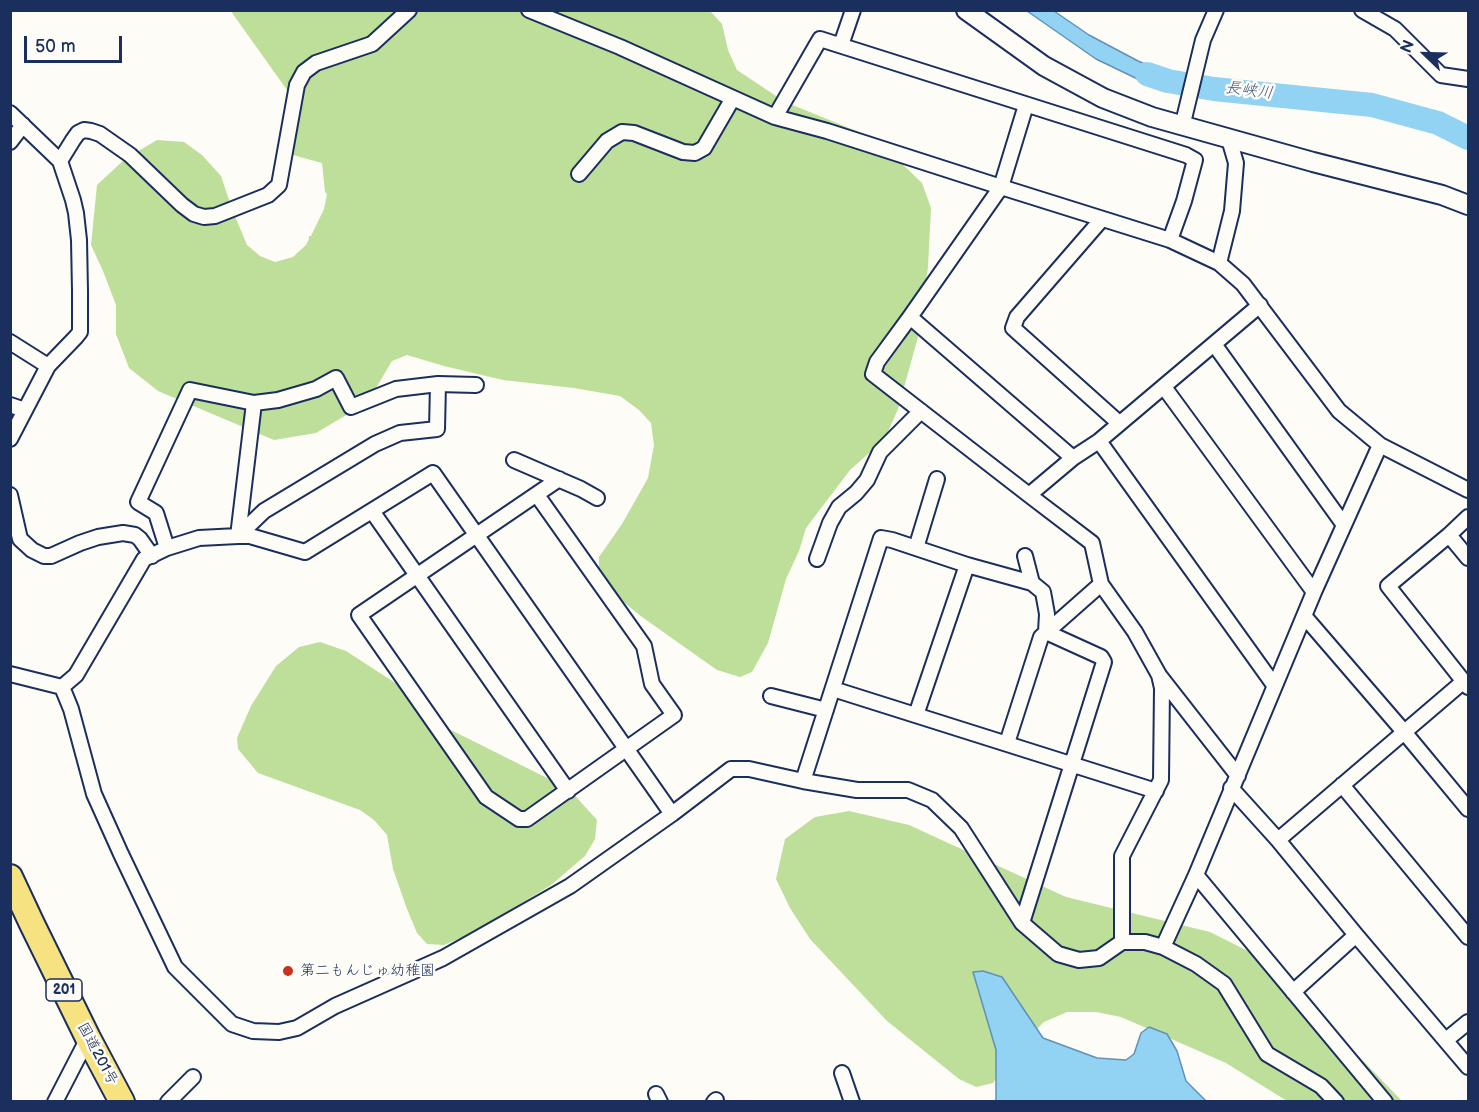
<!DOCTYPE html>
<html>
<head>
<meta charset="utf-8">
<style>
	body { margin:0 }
	#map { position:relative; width:1479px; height:1112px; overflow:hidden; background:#fdfcf7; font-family:"Balsamiq Sans",sans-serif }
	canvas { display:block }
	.frame { position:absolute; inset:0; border:12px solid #1b2f5e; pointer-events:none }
	.north { position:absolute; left:1395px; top:24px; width:60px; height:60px; -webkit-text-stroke:4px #fdfcf7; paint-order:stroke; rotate:293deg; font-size:16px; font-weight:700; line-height:24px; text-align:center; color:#1b2f5e }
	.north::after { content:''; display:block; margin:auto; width:21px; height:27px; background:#1b2f5e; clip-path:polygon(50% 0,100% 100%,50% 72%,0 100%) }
	.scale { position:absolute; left:24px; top:36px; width:98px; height:27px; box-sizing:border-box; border:3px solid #1b2f5e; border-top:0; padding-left:8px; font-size:18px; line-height:21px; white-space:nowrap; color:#1b2f5e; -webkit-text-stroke:4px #fdfcf7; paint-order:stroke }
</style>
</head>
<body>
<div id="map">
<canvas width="1479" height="1112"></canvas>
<div class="frame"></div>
<div class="north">N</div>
<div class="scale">50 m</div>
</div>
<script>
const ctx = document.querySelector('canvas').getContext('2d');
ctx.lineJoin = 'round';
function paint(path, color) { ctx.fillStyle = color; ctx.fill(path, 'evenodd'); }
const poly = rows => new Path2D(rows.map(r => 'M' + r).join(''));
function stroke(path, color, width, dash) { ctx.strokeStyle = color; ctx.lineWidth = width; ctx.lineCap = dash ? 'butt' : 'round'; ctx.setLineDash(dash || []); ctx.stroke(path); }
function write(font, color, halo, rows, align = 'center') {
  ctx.font = font + ' "Balsamiq Sans","Klee One",sans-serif'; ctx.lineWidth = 5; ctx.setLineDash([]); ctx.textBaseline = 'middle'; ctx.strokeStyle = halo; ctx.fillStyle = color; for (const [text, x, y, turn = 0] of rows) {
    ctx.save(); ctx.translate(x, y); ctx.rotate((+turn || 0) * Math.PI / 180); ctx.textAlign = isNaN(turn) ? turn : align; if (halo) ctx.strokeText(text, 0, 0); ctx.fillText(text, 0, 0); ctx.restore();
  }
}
const green = poly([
	[230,10,710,11,722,24,728,50,737,70,785,102,859,132,898,160,922,183,931,208,928,267,918,337,898,409,885,439,850,470,806,528,799,551,786,579,768,643,752,672,740,677,717,670,642,617,610,591,599,570,599,557,622,524,648,478,654,445,651,423,639,410,620,396,574,388,503,380,444,366,407,355,392,361,370,398,348,414,316,433,274,440,158,391,129,368,116,334,116,305,103,271,91,245,97,185,125,159,157,140,184,142,202,155,221,176,232,209,247,245,260,256,275,262,293,257,306,245,309,239,309,236,311,236,324,209,327,194,325,192,322,163,289,154,297,104],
	[320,642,346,651,397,684,417,710,435,722,569,789,597,820,595,839,585,856,551,885,475,932,444,945,427,944,417,933,407,909,393,869,387,835,374,820,360,810,258,773,238,749,237,738,251,706,276,666,299,647],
	[849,811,909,825,1066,897,1210,932,1282,968,1315,1011,1402,1101,1287,1101,1226,1063,1121,1017,1096,1012,1067,1012,1044,1022,1022,1044,993,1083,976,1087,959,1079,887,1021,810,939,790,908,776,879,785,839,815,817]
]);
const water = poly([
	[1027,11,1054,11,1089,35,1138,61,1170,75,1183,90,1148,84,1096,59,1027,11],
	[983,971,1002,977,1043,1038,1097,1058,1126,1060,1134,1054,1141,1033,1149,1027,1167,1034,1177,1051,1186,1081,1206,1101,996,1101,996,1050,973,972,983,971]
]);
const river = poly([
	[1147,74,1168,81,1214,89,1372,105,1438,123,1468,138]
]);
const street = poly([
	[529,10,620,47,775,117,827,131,1001,187,1170,240,1219,263,1243,284,1339,411,1380,445,1468,490],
	[1362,10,1395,29,1441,75,1468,79],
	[841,45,853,10],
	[1026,105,1001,187,910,317,877,362,873,374,1029,495,1092,543,1101,584,1135,632,1159,675,1238,776],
	[10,113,60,161,73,140,78,133,84,130,91,131,100,134,130,155,182,205,194,214,204,217,215,216,268,195,279,185,297,85,304,72,316,63,372,44,409,10],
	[775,117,820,39,1186,155,1195,160,1184,201,1170,240],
	[1182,127,1203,40,1216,10],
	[10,142,23,125],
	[579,174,607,141,622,132,634,133,683,152,695,153,704,148,733,98],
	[1102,219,1017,317,1013,328,1119,423],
	[1219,263,1232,211,1236,163,1229,139],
	[910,317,1073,458],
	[10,342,48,366],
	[1214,344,1344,525],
	[1164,387,1314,592],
	[10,405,25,410],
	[10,439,48,366,76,337,80,332,80,291,79,240,76,213,73,200,60,161],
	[1099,441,1274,685],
	[514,460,581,489,597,498],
	[10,495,20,539,32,550,44,556,51,556,80,543,98,537,123,533,135,535,140,539,152,556],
	[537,495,644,646,652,684,674,715,527,819,519,819,486,797,359,615,559,479],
	[1029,495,1073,458,1099,441,1260,305],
	[372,511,568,791],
	[1449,535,1468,558],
	[238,536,264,511,375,444,400,433,437,429,438,384],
	[238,536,254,403],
	[167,548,156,513,138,502,190,390,254,403,278,400,316,389,336,378,351,407,396,389,438,384,476,385],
	[916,548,937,479],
	[1025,556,1032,583],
	[817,559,830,523,839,507,856,493,867,480,880,452,921,411],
	[1305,617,1405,733,1468,809],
	[10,674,62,687,71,709,94,794,121,854,175,967,232,1024,253,1031,279,1032,297,1028,335,1006,443,958,570,886,672,814,731,769,749,769,803,781,857,790,908,790,932,800,961,828,1022,923,1058,954,1079,960,1099,958,1122,942,1122,856,1161,780,1162,688,1159,675],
	[62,687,76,675,144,559,167,548,199,538,238,536,250,536,305,552,433,473,672,814],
	[1468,687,1388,586,1449,535,1468,517],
	[833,689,1156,791],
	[771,696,826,710],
	[916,715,967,565],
	[1007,743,1041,637,1101,584],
	[803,781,881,538,892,540,967,565,1032,583,1043,592,1047,614,1046,632],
	[1342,785,1468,937],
	[1231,788,1278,840,1356,935,1468,1067],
	[1278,840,1464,681],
	[1196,875,1385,1102],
	[1022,923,1104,662,1101,657,1046,632],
	[1122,942,1145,942,1163,947,1196,964,1224,984,1267,1054,1321,1086,1336,1102],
	[1163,947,1196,875,1314,592,1380,445],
	[1293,992,1356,935],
	[1446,1040,1468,1022],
	[842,1073,852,1102],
	[656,1094,660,1102],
	[55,1102,88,1038],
	[168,1102,193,1077],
	[714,1102,716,1100]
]);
const secondary = poly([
	[966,10,1044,66,1103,98,1152,117,1313,162,1442,195,1468,205]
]);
const highway = poly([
	[10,877,32,924,88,1038,122,1102]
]);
const markers = [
	[288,971,6,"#c8321e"]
];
const shields = [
	[64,990,36]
];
const shieldNames = [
	["201",64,990]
];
const poiNames = [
	["第二もんじゅ幼稚園",300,971]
];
const streetNames = [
	["国道201号",97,1054,62]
];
const waterNames = [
	["長峡川",1249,91,7]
];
paint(green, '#bddf99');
paint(water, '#92d2f3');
stroke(water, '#6291b7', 1.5);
stroke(river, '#92d2f3', 24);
stroke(street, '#1b2f5e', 18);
stroke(secondary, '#1b2f5e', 22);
stroke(highway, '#1b2f5e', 28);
stroke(street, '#fdfcf7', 14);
stroke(secondary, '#fdfcf7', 18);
stroke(highway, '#f7e281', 24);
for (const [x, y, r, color] of markers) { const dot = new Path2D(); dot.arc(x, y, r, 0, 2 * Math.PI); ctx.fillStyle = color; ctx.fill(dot); stroke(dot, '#fdfcf7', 2); }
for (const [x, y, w] of shields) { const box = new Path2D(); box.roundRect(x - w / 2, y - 11, w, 22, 4.5); ctx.fillStyle = '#fdfcf7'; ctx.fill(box); stroke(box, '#1b2f5e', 1.5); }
write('bold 14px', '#1b2f5e', null, shieldNames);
write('15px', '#1b2f5e', '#fdfcf7', poiNames, 'left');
write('15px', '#1b2f5e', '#fdfcf7', streetNames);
write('italic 16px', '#395883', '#fdfcf7', waterNames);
</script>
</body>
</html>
